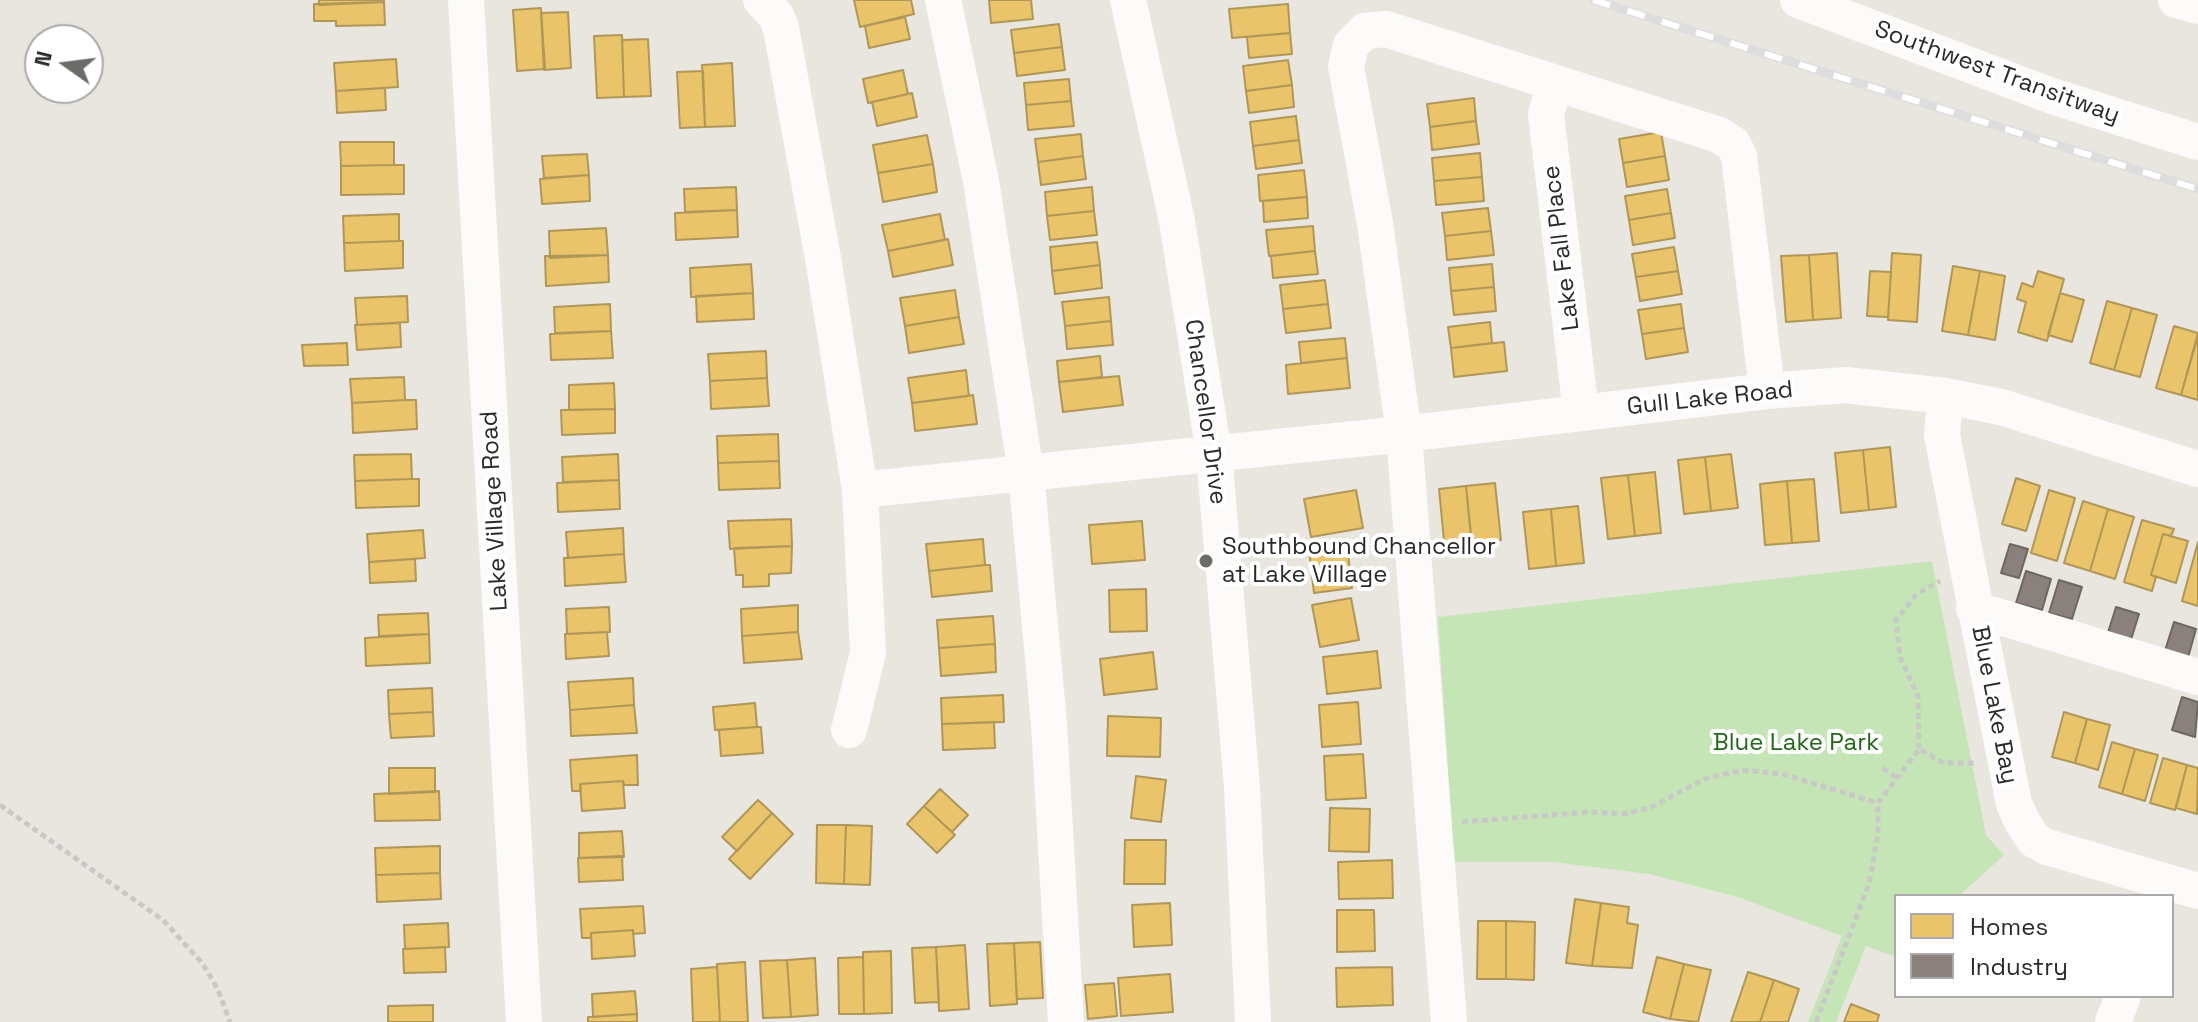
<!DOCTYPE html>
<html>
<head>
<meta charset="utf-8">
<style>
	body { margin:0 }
	#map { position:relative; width:2198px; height:1022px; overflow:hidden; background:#e8e6df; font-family:"Space Grotesk",sans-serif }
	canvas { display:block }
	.legend { position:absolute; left:1894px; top:894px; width:280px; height:104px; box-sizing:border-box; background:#fff; border:2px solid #aaa; margin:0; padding:10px 14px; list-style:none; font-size:24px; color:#2a2a2a }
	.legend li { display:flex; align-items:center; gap:16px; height:40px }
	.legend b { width:40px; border:2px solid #aaa }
	.north { position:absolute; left:24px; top:24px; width:80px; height:80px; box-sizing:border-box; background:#fff; border:2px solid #aaa; border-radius:50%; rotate:284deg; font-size:22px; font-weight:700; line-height:32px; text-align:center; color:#2a2a2a }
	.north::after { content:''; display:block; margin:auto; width:28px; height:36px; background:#6c6c69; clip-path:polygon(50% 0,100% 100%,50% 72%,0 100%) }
</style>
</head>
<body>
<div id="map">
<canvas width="2198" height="1022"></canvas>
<ul class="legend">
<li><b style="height:22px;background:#e9c46a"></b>Homes</li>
<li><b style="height:22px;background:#8a817c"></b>Industry</li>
</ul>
<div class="north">N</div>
</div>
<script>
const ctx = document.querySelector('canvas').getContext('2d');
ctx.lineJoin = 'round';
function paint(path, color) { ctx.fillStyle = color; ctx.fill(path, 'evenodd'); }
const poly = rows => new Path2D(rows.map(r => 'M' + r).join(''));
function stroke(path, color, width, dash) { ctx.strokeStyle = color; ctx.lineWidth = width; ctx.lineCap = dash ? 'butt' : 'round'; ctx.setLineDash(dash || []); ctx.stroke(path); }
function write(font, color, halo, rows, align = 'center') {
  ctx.font = font + ' "Space Grotesk",sans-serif'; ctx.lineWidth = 8; ctx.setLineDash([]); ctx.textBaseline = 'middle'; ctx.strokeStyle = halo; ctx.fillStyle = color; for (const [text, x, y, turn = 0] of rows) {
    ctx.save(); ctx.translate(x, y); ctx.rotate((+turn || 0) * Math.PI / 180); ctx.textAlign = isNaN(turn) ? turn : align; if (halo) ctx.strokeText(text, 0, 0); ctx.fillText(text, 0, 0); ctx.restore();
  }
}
const green = poly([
	[1932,561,1986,835,2004,855,1959,896,1896,896,1896,954,1893,956,1866,946,1836,1022,1808,1022,1842,936,1738,897,1649,874,1553,862,1454,862,1438,617]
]);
const homes = poly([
	[319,0,384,0,384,2,319,5,319,0],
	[854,0,911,0,914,14,860,27,854,0],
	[989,0,1031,0,1033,19,991,23,989,0],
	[384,2,385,25,336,26,336,21,314,21,314,4,384,2],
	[1288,4,1290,33,1232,38,1229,9,1288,4],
	[541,8,545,69,517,71,513,10,541,8],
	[568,12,571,68,544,70,541,13,568,12],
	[905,17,910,39,869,48,865,26,905,17],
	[1059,24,1062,47,1014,53,1011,30,1059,24],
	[1290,33,1292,54,1249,58,1247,37,1290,33],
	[622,35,624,97,597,98,594,36,622,35],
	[648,39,651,96,624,97,622,40,648,39],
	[1062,47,1065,70,1017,76,1014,53,1062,47],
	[396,59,398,87,336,91,334,63,396,59],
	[1288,60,1292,85,1246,91,1243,66,1288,60],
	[732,63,735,126,705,127,702,65,732,63],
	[903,70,908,94,868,103,863,79,903,70],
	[703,71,705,127,680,128,677,72,703,71],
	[1069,79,1071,101,1026,105,1024,83,1069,79],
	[1292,85,1294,107,1249,113,1246,91,1292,85],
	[385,88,386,110,337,113,336,91,385,88],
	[912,93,917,117,877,126,872,102,912,93],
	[1474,98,1476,121,1430,127,1427,104,1474,98],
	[1071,101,1074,126,1028,130,1026,105,1071,101],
	[1296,116,1299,140,1253,146,1250,122,1296,116],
	[1476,121,1479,144,1432,150,1430,127,1476,121],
	[1661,132,1665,156,1623,163,1619,139,1661,132],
	[1081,134,1083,156,1038,162,1035,139,1081,134],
	[927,135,933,164,878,173,873,145,927,135],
	[1299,140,1302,163,1256,169,1253,146,1299,140],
	[340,142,394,142,394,165,341,166,340,142],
	[1480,153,1482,177,1434,181,1432,158,1480,153],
	[587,154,589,175,544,178,542,156,587,154],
	[1083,156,1086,179,1041,185,1038,162,1083,156],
	[1665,156,1669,180,1627,187,1623,163,1665,156],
	[933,164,937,192,883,202,878,173,933,164],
	[394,165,404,165,404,194,341,195,341,166,394,165],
	[1304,170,1307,197,1260,201,1258,175,1304,170],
	[589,175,590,201,542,204,540,179,589,175],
	[1482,177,1484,201,1436,205,1434,181,1482,177],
	[736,187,737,210,685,212,684,189,736,187],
	[1092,187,1094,211,1047,216,1045,192,1092,187],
	[1667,189,1671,213,1629,220,1625,196,1667,189],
	[1307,197,1308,218,1264,222,1263,201,1307,197],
	[1488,208,1491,231,1445,236,1442,213,1488,208],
	[737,210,738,237,676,240,675,213,737,210],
	[1094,211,1097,235,1050,240,1047,216,1094,211],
	[1671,213,1675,238,1633,245,1629,220,1671,213],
	[399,214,399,241,344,243,343,216,399,214],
	[940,214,945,240,888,251,882,225,940,214],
	[1313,226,1315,251,1269,256,1266,230,1313,226],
	[606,228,608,255,550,258,549,231,606,228],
	[1491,231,1494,255,1447,260,1445,236,1491,231],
	[948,239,953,265,893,277,888,251,948,239],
	[399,241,403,241,403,268,345,271,344,243,399,241],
	[1097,242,1100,265,1052,271,1050,247,1097,242],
	[1674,247,1678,271,1636,277,1632,254,1674,247],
	[1315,251,1318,274,1273,278,1271,256,1315,251],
	[1837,253,1841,318,1813,320,1809,255,1837,253],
	[1892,253,1921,255,1917,322,1888,320,1892,253],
	[608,255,609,282,546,286,545,256,608,255],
	[1809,255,1813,320,1786,322,1781,256,1809,255],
	[751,264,753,293,691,297,690,268,751,264],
	[1492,264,1494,287,1451,291,1449,268,1492,264],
	[1100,265,1102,288,1055,294,1052,271,1100,265],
	[1953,266,1980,271,1968,335,1942,331,1953,266],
	[1678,271,1682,294,1640,301,1636,277,1678,271],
	[1870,271,1891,272,1888,317,1867,316,1870,271],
	[1980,271,2005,276,1995,340,1968,335,1980,271],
	[2038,271,2064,279,2047,341,2018,332,2026,302,2017,299,2022,283,2033,287,2038,271],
	[1325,280,1328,304,1283,309,1280,285,1325,280],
	[1494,287,1496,311,1454,315,1451,291,1494,287],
	[955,290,959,317,905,326,900,298,955,290],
	[753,293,754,319,697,322,696,296,753,293],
	[2060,293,2084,300,2072,342,2048,335,2060,293],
	[407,296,408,322,357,325,355,298,407,296],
	[1109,297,1111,321,1065,326,1062,302,1109,297],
	[2107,301,2132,308,2114,370,2090,363,2107,301],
	[610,304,611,331,555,333,554,307,610,304],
	[1328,304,1331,328,1286,333,1283,309,1328,304],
	[1681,304,1684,328,1642,334,1638,310,1681,304],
	[2132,308,2157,315,2140,377,2114,370,2132,308],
	[959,317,964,344,909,353,905,326,959,317],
	[1111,321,1113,345,1067,349,1065,326,1111,321],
	[1490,322,1492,343,1451,348,1448,327,1490,322],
	[400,323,401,347,357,350,355,325,400,323],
	[2174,326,2198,333,2181,395,2156,388,2174,326],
	[1684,328,1688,352,1646,359,1642,334,1684,328],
	[611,331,613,358,551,360,550,334,611,331],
	[2198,336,2198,400,2181,395,2198,336],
	[1345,338,1347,358,1301,363,1299,342,1345,338],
	[1504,342,1507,371,1454,377,1451,348,1504,342],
	[347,343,348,365,304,366,302,345,347,343],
	[766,351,767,378,710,381,708,354,766,351],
	[1100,356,1102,377,1059,382,1057,361,1100,356],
	[1347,358,1350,388,1288,394,1286,365,1347,358],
	[966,370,969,396,912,403,908,378,966,370],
	[1119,376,1123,405,1063,412,1059,382,1119,376],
	[404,377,405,400,352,403,350,379,404,377],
	[767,378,769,406,711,409,710,381,767,378],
	[614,383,615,409,569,410,569,385,614,383],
	[973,395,977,424,915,431,912,403,973,395],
	[405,400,416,400,417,429,353,433,352,403,405,400],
	[615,409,615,433,562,435,561,410,615,409],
	[778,434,779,461,718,463,717,436,778,434],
	[1890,447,1896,507,1869,510,1863,450,1890,447],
	[1863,450,1869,510,1841,513,1835,453,1863,450],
	[411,454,412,479,355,481,354,455,411,454],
	[618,454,619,480,563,482,562,457,618,454],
	[1731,454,1738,508,1711,511,1705,457,1731,454],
	[1705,457,1711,511,1684,514,1678,460,1705,457],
	[779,461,780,488,719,490,718,463,779,461],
	[1655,472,1661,533,1635,536,1628,475,1655,472],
	[1628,475,1635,536,1608,539,1601,478,1628,475],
	[2016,478,2040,486,2026,531,2002,524,2016,478],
	[412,479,419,479,419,506,356,508,355,481,412,479],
	[1814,479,1819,541,1792,543,1787,481,1814,479],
	[619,480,620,509,558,512,557,483,619,480],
	[1787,481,1792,543,1765,545,1760,484,1787,481],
	[1495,483,1501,540,1472,544,1466,486,1495,483],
	[1466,486,1472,548,1445,551,1439,489,1466,486],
	[1356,490,1363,528,1311,537,1304,499,1356,490],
	[2049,490,2075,498,2057,561,2031,553,2049,490],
	[2083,501,2108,509,2090,571,2064,563,2083,501],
	[1578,506,1584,563,1556,566,1551,509,1578,506],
	[1551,509,1556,566,1529,569,1523,512,1551,509],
	[2108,509,2134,517,2115,579,2090,571,2108,509],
	[791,519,792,546,730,549,728,521,791,519],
	[2142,520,2174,529,2171,536,2163,534,2151,575,2156,577,2152,591,2124,582,2142,520],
	[1142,521,1145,560,1092,564,1089,525,1142,521],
	[623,528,624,554,568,558,566,532,623,528],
	[423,530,425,558,369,562,367,534,423,530],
	[2163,534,2188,541,2176,583,2151,575,2163,534],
	[983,539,985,565,929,571,926,544,983,539],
	[2198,542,2198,606,2182,601,2198,542],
	[1347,545,1352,588,1314,593,1309,550,1347,545],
	[792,546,791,573,769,574,769,586,743,587,743,575,736,575,734,548,792,546],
	[624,554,626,582,565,586,564,558,624,554],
	[415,559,416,581,370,583,369,562,415,559],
	[985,565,990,565,992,591,932,597,929,571,985,565],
	[1146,589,1147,631,1110,632,1109,590,1146,589],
	[1351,598,1359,640,1320,647,1312,605,1351,598],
	[798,605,798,632,742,636,741,609,798,605],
	[609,607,610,632,567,634,566,609,609,607],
	[428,613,429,634,379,636,378,615,428,613],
	[993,616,995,644,939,648,937,620,993,616],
	[607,632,609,656,566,659,565,634,607,632],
	[798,632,802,659,744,663,742,636,798,632],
	[429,634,430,663,366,666,365,638,429,634],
	[995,644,996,672,941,676,939,648,995,644],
	[1377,651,1381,688,1327,694,1323,657,1377,651],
	[1153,652,1157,689,1104,695,1100,659,1153,652],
	[633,678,634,705,570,710,568,682,633,678],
	[432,688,433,712,389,714,388,690,432,688],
	[1003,695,1004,722,942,724,941,698,1003,695],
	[1358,702,1361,744,1322,747,1319,705,1358,702],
	[755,703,757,727,715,730,713,707,755,703],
	[634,705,637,733,571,736,570,710,634,705],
	[433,712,434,736,391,738,389,714,433,712],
	[2064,712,2087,719,2075,763,2052,757,2064,712],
	[1108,716,1161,718,1160,757,1107,756,1108,716],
	[2087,719,2110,725,2098,770,2075,763,2087,719],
	[994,722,995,748,943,750,942,724,994,722],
	[757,727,761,727,763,753,721,756,719,730,757,727],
	[2112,742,2135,749,2122,794,2099,787,2112,742],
	[2135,749,2158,755,2145,801,2122,794,2135,749],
	[1363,754,1366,798,1326,800,1324,756,1363,754],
	[637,755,638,785,624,785,623,781,580,784,581,791,572,791,570,760,637,755],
	[2163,758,2187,765,2175,810,2150,803,2163,758],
	[2187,765,2198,768,2197,814,2176,808,2187,765],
	[389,768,435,768,435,792,389,794,389,768],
	[1136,776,1166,780,1161,822,1131,818,1136,776],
	[623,781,625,808,582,811,580,784,623,781],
	[940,789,968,815,952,832,924,806,940,789],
	[439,791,440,820,375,821,374,794,439,791],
	[758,800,772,813,737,851,722,837,758,800],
	[924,806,955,835,937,853,907,824,924,806],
	[1330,808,1370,809,1369,852,1329,851,1330,808],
	[772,813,793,834,750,879,729,859,772,813],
	[817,825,846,825,844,884,816,883,817,825],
	[846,825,872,826,870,885,844,884,846,825],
	[622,831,624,857,579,858,579,833,622,831],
	[1125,840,1166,840,1165,884,1124,884,1125,840],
	[440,846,440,873,376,875,375,848,440,846],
	[622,856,623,880,579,882,578,858,622,856],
	[1392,860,1393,898,1339,899,1338,862,1392,860],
	[440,873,441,899,377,902,376,875,440,873],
	[1575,899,1601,903,1592,966,1566,963,1575,899],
	[1170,903,1172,945,1134,947,1132,905,1170,903],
	[1601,903,1629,907,1627,923,1638,925,1632,968,1592,966,1601,903],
	[643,906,645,933,633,934,633,930,591,933,591,938,582,938,580,909,643,906],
	[1337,910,1374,910,1375,951,1337,952,1337,910],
	[1478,921,1506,921,1506,979,1477,979,1478,921],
	[1506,921,1535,922,1534,980,1506,979,1506,921],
	[448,923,449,947,405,949,404,925,448,923],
	[633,930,635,956,592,959,591,933,633,930],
	[1040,942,1043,998,1017,999,1014,943,1040,942],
	[1014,943,1017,1004,990,1006,987,944,1014,943],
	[965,945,969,1009,939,1011,936,947,965,945],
	[445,947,446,972,404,973,403,949,445,947],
	[936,947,939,1002,915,1003,912,948,936,947],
	[891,951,892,1013,864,1014,863,952,891,951],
	[863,957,864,1014,839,1014,838,958,863,957],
	[1657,957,1684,964,1670,1019,1643,1012,1657,957],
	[815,958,818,1015,791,1017,787,960,815,958],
	[787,960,791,1017,763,1018,760,961,787,960],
	[745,962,748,1022,720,1022,717,964,745,962],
	[1684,964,1711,970,1698,1022,1670,1019,1684,964],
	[717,967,720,1022,693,1022,691,969,717,967],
	[1392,967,1393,1005,1337,1007,1336,968,1392,967],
	[1748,972,1774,980,1760,1022,1731,1022,1748,972],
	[1170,974,1173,1012,1121,1016,1118,978,1170,974],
	[1774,980,1799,989,1788,1022,1760,1022,1774,980],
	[1114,983,1117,1016,1088,1019,1085,985,1114,983],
	[635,991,637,1014,593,1017,592,994,635,991],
	[1851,1004,1879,1015,1877,1022,1844,1022,1851,1004],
	[433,1005,433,1022,388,1022,388,1006,433,1005],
	[637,1014,637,1022,588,1022,588,1017,637,1014]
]);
const industry = poly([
	[2010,544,2028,549,2019,578,2001,573,2010,544],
	[2026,571,2051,579,2042,610,2016,603,2026,571],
	[2059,580,2082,587,2072,619,2049,613,2059,580],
	[2116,607,2139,614,2129,646,2106,639,2116,607],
	[2174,622,2196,629,2187,661,2164,654,2174,622],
	[2182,697,2198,702,2195,737,2172,730,2182,697]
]);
const path = poly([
	[1919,749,1918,696,1900,657,1896,620,1917,594,1940,581],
	[1883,768,1897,778],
	[0,805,163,920,203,964,218,990,230,1022],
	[1462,822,1589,812,1624,814,1650,808,1704,779,1743,770,1782,774,1878,803,1919,749,1944,763,1976,763],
	[1816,1022,1869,884,1878,833,1878,803]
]);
const minor = poly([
	[466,0,524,1022],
	[761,0,776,16,781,28,823,258,860,490,1404,434,1767,391,1846,385,1945,396,2001,407,2198,469],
	[943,0,981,181,1026,473,1049,724,1066,1022],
	[1128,0,1177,221,1214,454,1242,787,1253,1022],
	[1798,0,2052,96,2198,142],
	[2176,0,2198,6],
	[1555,84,1546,114,1581,413],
	[1945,396,1942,435,2014,804,2023,823,2034,840,2047,847,2198,891],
	[1974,609,2198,677],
	[849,730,868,653,860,490],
	[1449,1022,1404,434,1375,223,1346,66,1351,45,1365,31,1386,29,1719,135,1733,144,1739,156,1767,391],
	[2113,1022,2123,996]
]);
const rail = poly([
	[1593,0,2198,189]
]);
const markers = [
	[1206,561,8,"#6c6c69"]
];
const streetNames = [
	["Southwest Transitway",1997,73,20],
	["Lake Fall Place",1562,248,-97],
	["Gull Lake Road",1710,399,-6],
	["Chancellor Drive",1205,412,82],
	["Lake Village Road",495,511,-93],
	["Blue Lake Bay",1994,705,79]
];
const poiNames = [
	["Southbound Chancellor",1222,547],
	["at Lake Village",1222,575]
];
const parkNames = [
	["Blue Lake Park",1796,743]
];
paint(green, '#c6e5b7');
paint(homes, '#e9c46a');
stroke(homes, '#b09657', 2);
paint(industry, '#8a817c');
stroke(industry, '#6d6763', 2);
stroke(path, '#c8c8c7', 5, [6, 4]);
stroke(minor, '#fcfbfa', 36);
stroke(rail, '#ddddde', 9);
stroke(rail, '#fff', 6, [18]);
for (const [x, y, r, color] of markers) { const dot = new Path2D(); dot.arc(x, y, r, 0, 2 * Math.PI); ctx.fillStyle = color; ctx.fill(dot); stroke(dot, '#fff', 3); }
write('24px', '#2a2a2a', '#fff', streetNames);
write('24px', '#2a2a2a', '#fff', poiNames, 'left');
write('24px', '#216917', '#fff', parkNames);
</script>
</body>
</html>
